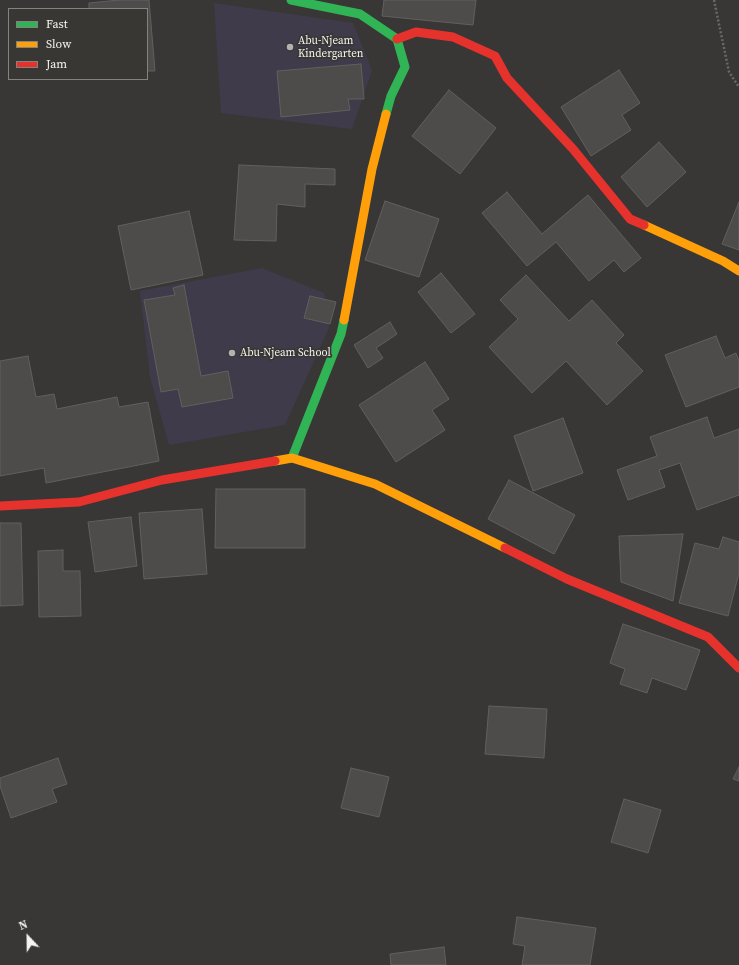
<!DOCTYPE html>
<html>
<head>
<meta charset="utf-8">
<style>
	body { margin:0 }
	#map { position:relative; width:739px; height:965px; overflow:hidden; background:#383735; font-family:"Source Serif 4",serif }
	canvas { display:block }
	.legend { position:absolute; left:8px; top:8px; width:140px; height:72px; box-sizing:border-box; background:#393734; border:1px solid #848380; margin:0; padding:5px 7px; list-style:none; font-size:12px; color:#f5f4f2 }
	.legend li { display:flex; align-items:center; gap:8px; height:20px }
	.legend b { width:20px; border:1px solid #848380 }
	.north { position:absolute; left:8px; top:917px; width:40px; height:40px; -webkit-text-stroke:3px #393734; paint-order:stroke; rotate:338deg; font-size:11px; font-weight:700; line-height:16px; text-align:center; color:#f5f4f2 }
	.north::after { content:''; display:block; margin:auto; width:14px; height:18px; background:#f5f4f2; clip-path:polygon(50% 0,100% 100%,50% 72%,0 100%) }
</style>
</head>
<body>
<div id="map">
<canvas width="739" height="965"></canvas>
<ul class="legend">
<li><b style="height:5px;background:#30b455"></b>Fast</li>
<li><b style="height:5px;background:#ff9f0a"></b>Slow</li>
<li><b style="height:5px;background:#e5322d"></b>Jam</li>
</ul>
<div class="north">N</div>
</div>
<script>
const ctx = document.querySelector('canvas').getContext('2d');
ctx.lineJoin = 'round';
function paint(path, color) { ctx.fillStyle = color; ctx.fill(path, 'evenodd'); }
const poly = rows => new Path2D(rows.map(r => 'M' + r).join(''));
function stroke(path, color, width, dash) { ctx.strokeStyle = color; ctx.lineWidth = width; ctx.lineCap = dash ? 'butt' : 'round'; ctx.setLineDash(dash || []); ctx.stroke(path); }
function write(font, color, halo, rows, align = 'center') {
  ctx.font = font + ' "Source Serif 4",serif'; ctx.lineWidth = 3.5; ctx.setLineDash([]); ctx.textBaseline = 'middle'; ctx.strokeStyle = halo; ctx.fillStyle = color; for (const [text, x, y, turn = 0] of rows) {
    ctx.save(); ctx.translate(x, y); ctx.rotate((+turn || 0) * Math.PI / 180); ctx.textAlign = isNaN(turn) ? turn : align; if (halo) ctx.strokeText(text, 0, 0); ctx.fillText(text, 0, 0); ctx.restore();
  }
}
const education = poly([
	[214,3,353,23,372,70,352,129,221,113],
	[262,268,324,293,329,328,285,425,169,445,150,377,140,291]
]);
const building = poly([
	[119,0,149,0,155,71,147,71,147,9,89,9,89,3,119,0],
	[384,0,476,0,473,25,382,16,384,0],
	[361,64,364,99,348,99,350,110,281,117,277,71,361,64],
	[619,70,640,103,622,115,631,130,591,156,561,107,619,70],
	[449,90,496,128,460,174,412,136,449,90],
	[659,142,686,172,647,207,621,177,659,142],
	[239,165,335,169,335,185,305,184,305,207,277,204,276,241,234,240,239,165],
	[507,192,542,234,588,195,641,258,624,272,614,260,589,281,556,242,527,266,482,213,507,192],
	[385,201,439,219,419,277,365,260,385,201],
	[739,202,739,250,722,244,739,202],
	[189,211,203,275,131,290,118,226,189,211],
	[441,273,475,314,451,333,418,292,441,273],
	[526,275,569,321,592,300,624,335,616,343,643,371,607,405,566,361,532,393,489,347,518,319,500,300,526,275],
	[184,285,201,376,228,371,233,398,182,407,178,389,161,392,144,300,175,295,173,288,184,285],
	[310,296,336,302,330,324,304,318,310,296],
	[390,322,397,334,376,348,383,358,368,368,354,345,390,322],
	[716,336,725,358,736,353,739,361,739,387,686,407,665,355,716,336],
	[28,356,36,397,54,394,57,409,117,397,119,407,148,402,159,461,46,483,44,468,0,476,0,361,28,356],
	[425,362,449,399,432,410,445,430,396,462,359,405,425,362],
	[707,417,714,438,739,429,739,495,697,510,680,463,659,470,665,487,628,500,617,470,657,456,650,437,707,417],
	[563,418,583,473,533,491,514,436,563,418],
	[509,480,575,515,554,554,488,519,509,480],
	[216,489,305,489,305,548,215,548,216,489],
	[202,509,207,574,144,579,139,513,202,509],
	[131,517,137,566,95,572,88,522,131,517],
	[0,523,21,523,23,605,0,606,0,523],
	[683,534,673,601,621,582,619,536,683,534],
	[723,537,739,542,739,573,728,616,679,603,695,543,719,549,723,537],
	[63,550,63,571,80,571,81,616,39,617,38,551,63,550],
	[623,624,700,650,686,690,652,678,647,693,620,684,625,669,610,663,623,624],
	[489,706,547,709,544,758,485,754,489,706],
	[58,758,67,784,52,789,57,802,11,818,0,786,0,778,58,758],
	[739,767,739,781,733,779,739,767],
	[351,768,389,777,379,817,341,808,351,768],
	[624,799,661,810,648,853,611,842,624,799],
	[517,917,596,928,590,965,522,965,525,946,513,944,517,917],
	[444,947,446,965,391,965,390,954,444,947]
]);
const path = poly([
	[714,0,729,72,739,87]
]);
const fast = poly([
	[291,0,360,14,397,39,405,67,391,96,386,114],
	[292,458,341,334,344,320]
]);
const slow = poly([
	[644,225,723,261,739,271],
	[344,320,372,169,386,114],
	[275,461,292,458,375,484,505,548]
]);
const jam = poly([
	[397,39,416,32,453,37,495,56,507,78,573,149,630,219,644,225],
	[0,506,79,502,162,480,275,461],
	[505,548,567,579,708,637,739,668]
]);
const markers = [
	[290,47,4,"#b3b2b0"],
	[232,353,4,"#b3b2b0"]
];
const poiNames = [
	["Abu-Njeam",298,41],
	["Kindergarten",298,54],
	["Abu-Njeam School",240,353]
];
paint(education, '#3f3b4b');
paint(building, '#4d4c4b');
stroke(building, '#61605f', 1);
stroke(path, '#6b6965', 2.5, [2, 2]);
stroke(fast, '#30b455', 9);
stroke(slow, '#ff9f0a', 9);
stroke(jam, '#e5322d', 9);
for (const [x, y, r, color] of markers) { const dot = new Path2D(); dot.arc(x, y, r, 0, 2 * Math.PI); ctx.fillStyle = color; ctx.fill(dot); stroke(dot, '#393734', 1.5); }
write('11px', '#f5f4f2', '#393734', poiNames, 'left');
</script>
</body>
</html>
